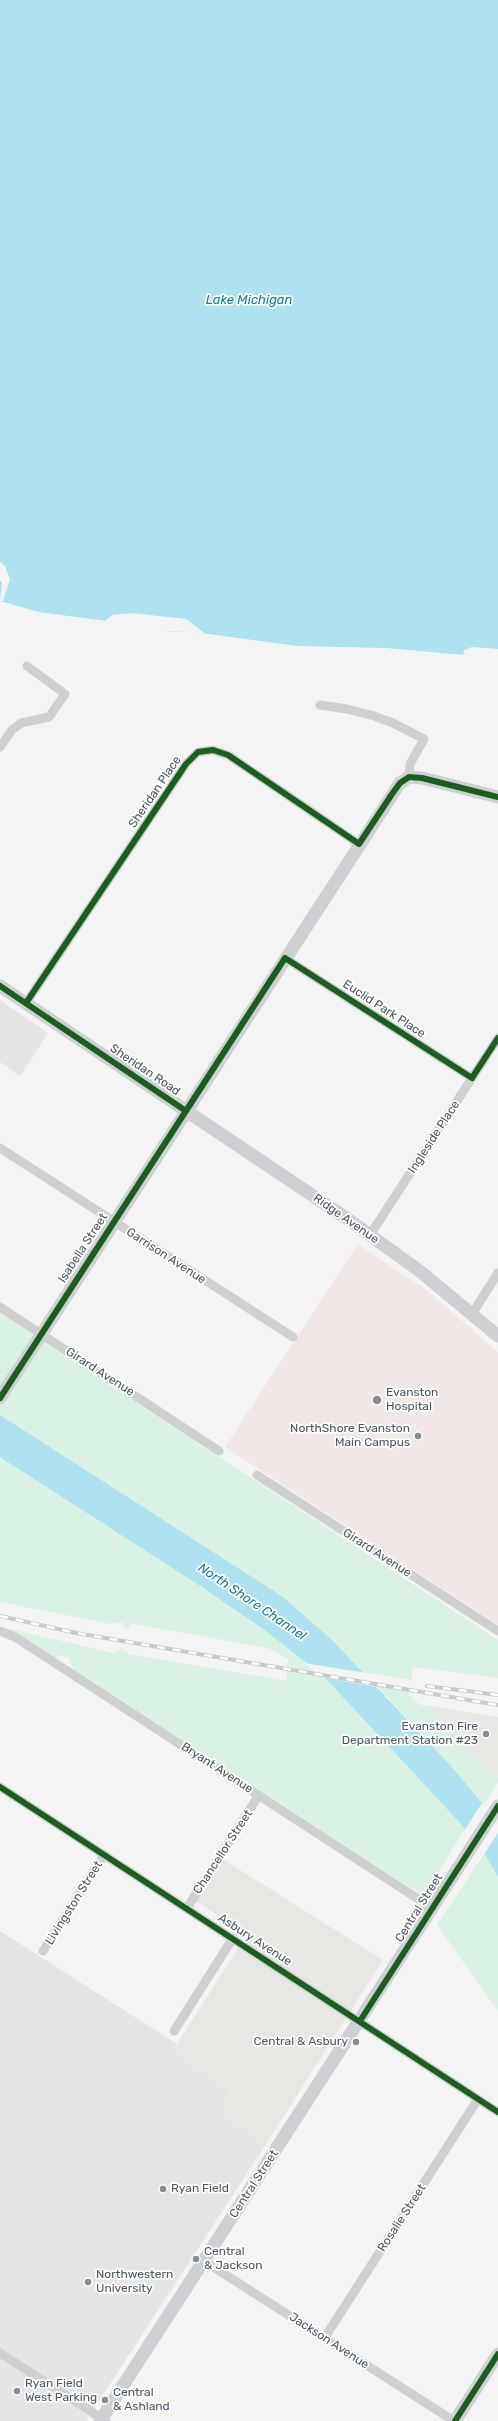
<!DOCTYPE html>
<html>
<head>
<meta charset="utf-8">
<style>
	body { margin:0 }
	canvas { display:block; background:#f4f4f4 }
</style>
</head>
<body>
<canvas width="498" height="2421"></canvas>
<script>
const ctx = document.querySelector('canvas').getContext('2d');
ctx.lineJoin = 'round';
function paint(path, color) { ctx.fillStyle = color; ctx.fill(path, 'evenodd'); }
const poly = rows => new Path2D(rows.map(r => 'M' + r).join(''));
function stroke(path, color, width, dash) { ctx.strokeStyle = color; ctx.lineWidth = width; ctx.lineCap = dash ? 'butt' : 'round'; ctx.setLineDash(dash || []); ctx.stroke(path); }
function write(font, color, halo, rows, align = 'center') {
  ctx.font = font + ' Rubik,sans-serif'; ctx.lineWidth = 3.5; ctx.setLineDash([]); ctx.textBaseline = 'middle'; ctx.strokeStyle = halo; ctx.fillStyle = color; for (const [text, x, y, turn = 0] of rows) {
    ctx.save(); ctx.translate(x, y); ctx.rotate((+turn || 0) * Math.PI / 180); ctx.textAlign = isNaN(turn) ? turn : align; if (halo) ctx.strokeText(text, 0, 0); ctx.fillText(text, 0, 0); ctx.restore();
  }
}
const commercial = poly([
	[429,1706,498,1717,498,1777,479,1765],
	[221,1858,383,1960,266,2144,218,2114,232,2091,172,2052,247,1934,194,1900]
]);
const education = poly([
	[0,1000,48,1033,20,1076,0,1062],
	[0,1931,177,2044,172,2052,232,2091,218,2114,266,2144,86,2421,0,2421]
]);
const medical = poly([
	[358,1244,426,1290,498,1352,498,1625,225,1447]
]);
const green = poly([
	[0,1313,498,1640,498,1678,413,1667,411,1680,309,1664,327,1680,465,1829,423,1896,74,1670,69,1658,61,1656,55,1658,10,1629,113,1653,122,1648,129,1654,286,1681,288,1659,268,1648,133,1624,128,1629,124,1628,122,1622,111,1624,0,1602],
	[376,1685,409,1690,408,1694,420,1705,429,1706,479,1765,498,1777,498,1782,483,1806,450,1765],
	[498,1833,498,2011,437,1925]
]);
const water = poly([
	[0,0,498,0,498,658,386,648,297,646,194,632,169,632,114,622,38,612,0,601],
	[0,1415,283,1597,333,1641,450,1765,498,1822,498,1877,485,1854,459,1822,327,1680,308,1664,266,1631,202,1587,0,1457]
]);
const pier = poly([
	[0,561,5,566,10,579,3,601,0,601,2,582,0,581],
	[132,613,186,619,207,635,194,632,149,631,105,621,112,615],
	[472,647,498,649,498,660,463,656,464,650],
	[304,1663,366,1673,377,1685,376,1687,321,1677],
	[482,1803,498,1819,498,1833,483,1856,464,1831]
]);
const street = poly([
	[320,705,347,709,374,716,393,723,424,739,410,764,409,777],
	[0,747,12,730,21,723,49,717,65,694,27,666],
	[285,958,472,1078],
	[26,1003,186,764,198,752,213,750,228,755,359,844],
	[0,1148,293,1337],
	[370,1235,498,1038],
	[0,1307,219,1451],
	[472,1314,498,1273],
	[257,1475,498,1631],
	[0,1631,15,1637,432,1908],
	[0,1787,498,2112],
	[187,1908,259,1795],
	[43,1951,104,1855],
	[174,2031,233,1938],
	[204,2261,454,2421],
	[325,2337,478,2099],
	[0,2353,106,2421]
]);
const secondary = poly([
	[0,986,352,1222,421,1272,498,1336],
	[0,1398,400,783,409,777,422,778,498,797],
	[100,2421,498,1806],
	[455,2421,498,2354]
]);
const rail = poly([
	[0,1616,76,1633,498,1705],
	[427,1686,498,1695]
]);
const cycleway = poly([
	[0,986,186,1111],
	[26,1003,186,764,198,752,213,750,228,755,359,844,392,794,400,783,409,777,422,778,498,797],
	[0,1398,285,958,472,1078,498,1038],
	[0,1787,498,2112],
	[360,2021,498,1806],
	[455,2421,498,2354]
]);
const markers = [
	[377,1400,5,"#868d94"],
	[418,1436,4,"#868d94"],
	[486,1734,4,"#868d94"],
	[356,2042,4,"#868d94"],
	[163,2189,4,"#868d94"],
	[196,2259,4,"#868d94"],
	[88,2282,4,"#868d94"],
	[17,2391,4,"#868d94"],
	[105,2400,4,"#868d94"]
];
const streetNames = [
	["Sheridan Place",155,792,-56],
	["Euclid Park Place",384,1009,33],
	["Sheridan Road",145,1070,34],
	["Ingleside Place",434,1137,-57],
	["Ridge Avenue",346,1219,35],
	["Isabella Street",83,1248,-57],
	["Garrison Avenue",166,1256,33],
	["Girard Avenue",100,1372,33],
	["Girard Avenue",377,1553,33],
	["Bryant Avenue",217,1768,33],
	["Chancellor Street",223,1852,-57],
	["Livingston Street",74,1903,-58],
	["Central Street",419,1908,-58],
	["Asbury Avenue",255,1940,33],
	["Central Street",254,2184,-57],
	["Rosalie Street",402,2218,-57],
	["Jackson Avenue",329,2341,33]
];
const poiNames = [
	["Evanston",386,1393],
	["Hospital",386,1407],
	["NorthShore Evanston",410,1429,"right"],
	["Main Campus",410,1443,"right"],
	["Evanston Fire",478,1727,"right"],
	["Department Station #23",478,1741,"right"],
	["Central & Asbury",348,2042,"right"],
	["Ryan Field",171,2189],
	["Central",204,2252],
	["& Jackson",204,2266],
	["Northwestern",96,2275],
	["University",96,2289],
	["Ryan Field",25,2384],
	["West Parking",25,2398],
	["Central",113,2393],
	["& Ashland",113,2407]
];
const waterNames = [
	["Lake Michigan",249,300],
	["North Shore Channel",252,1602,34]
];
paint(commercial, '#e8e7e3');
paint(education, '#e6e5e6');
paint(medical, '#f1e7e6');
paint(green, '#d9f2e3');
paint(water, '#aee2f0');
paint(pier, '#f4f4f4');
stroke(street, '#ced0d2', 9);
stroke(secondary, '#ced0d4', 13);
stroke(rail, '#c9cacc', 4);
stroke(rail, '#fff', 2.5, [8]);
stroke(cycleway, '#1b5e20', 6);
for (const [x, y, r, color] of markers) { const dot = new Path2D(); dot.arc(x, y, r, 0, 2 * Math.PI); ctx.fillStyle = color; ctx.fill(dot); stroke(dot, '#fff', 1.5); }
write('12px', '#4a5661', '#fff', streetNames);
write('12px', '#4a5661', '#fff', poiNames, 'left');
write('italic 13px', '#0c7c9b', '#fff', waterNames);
</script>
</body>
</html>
